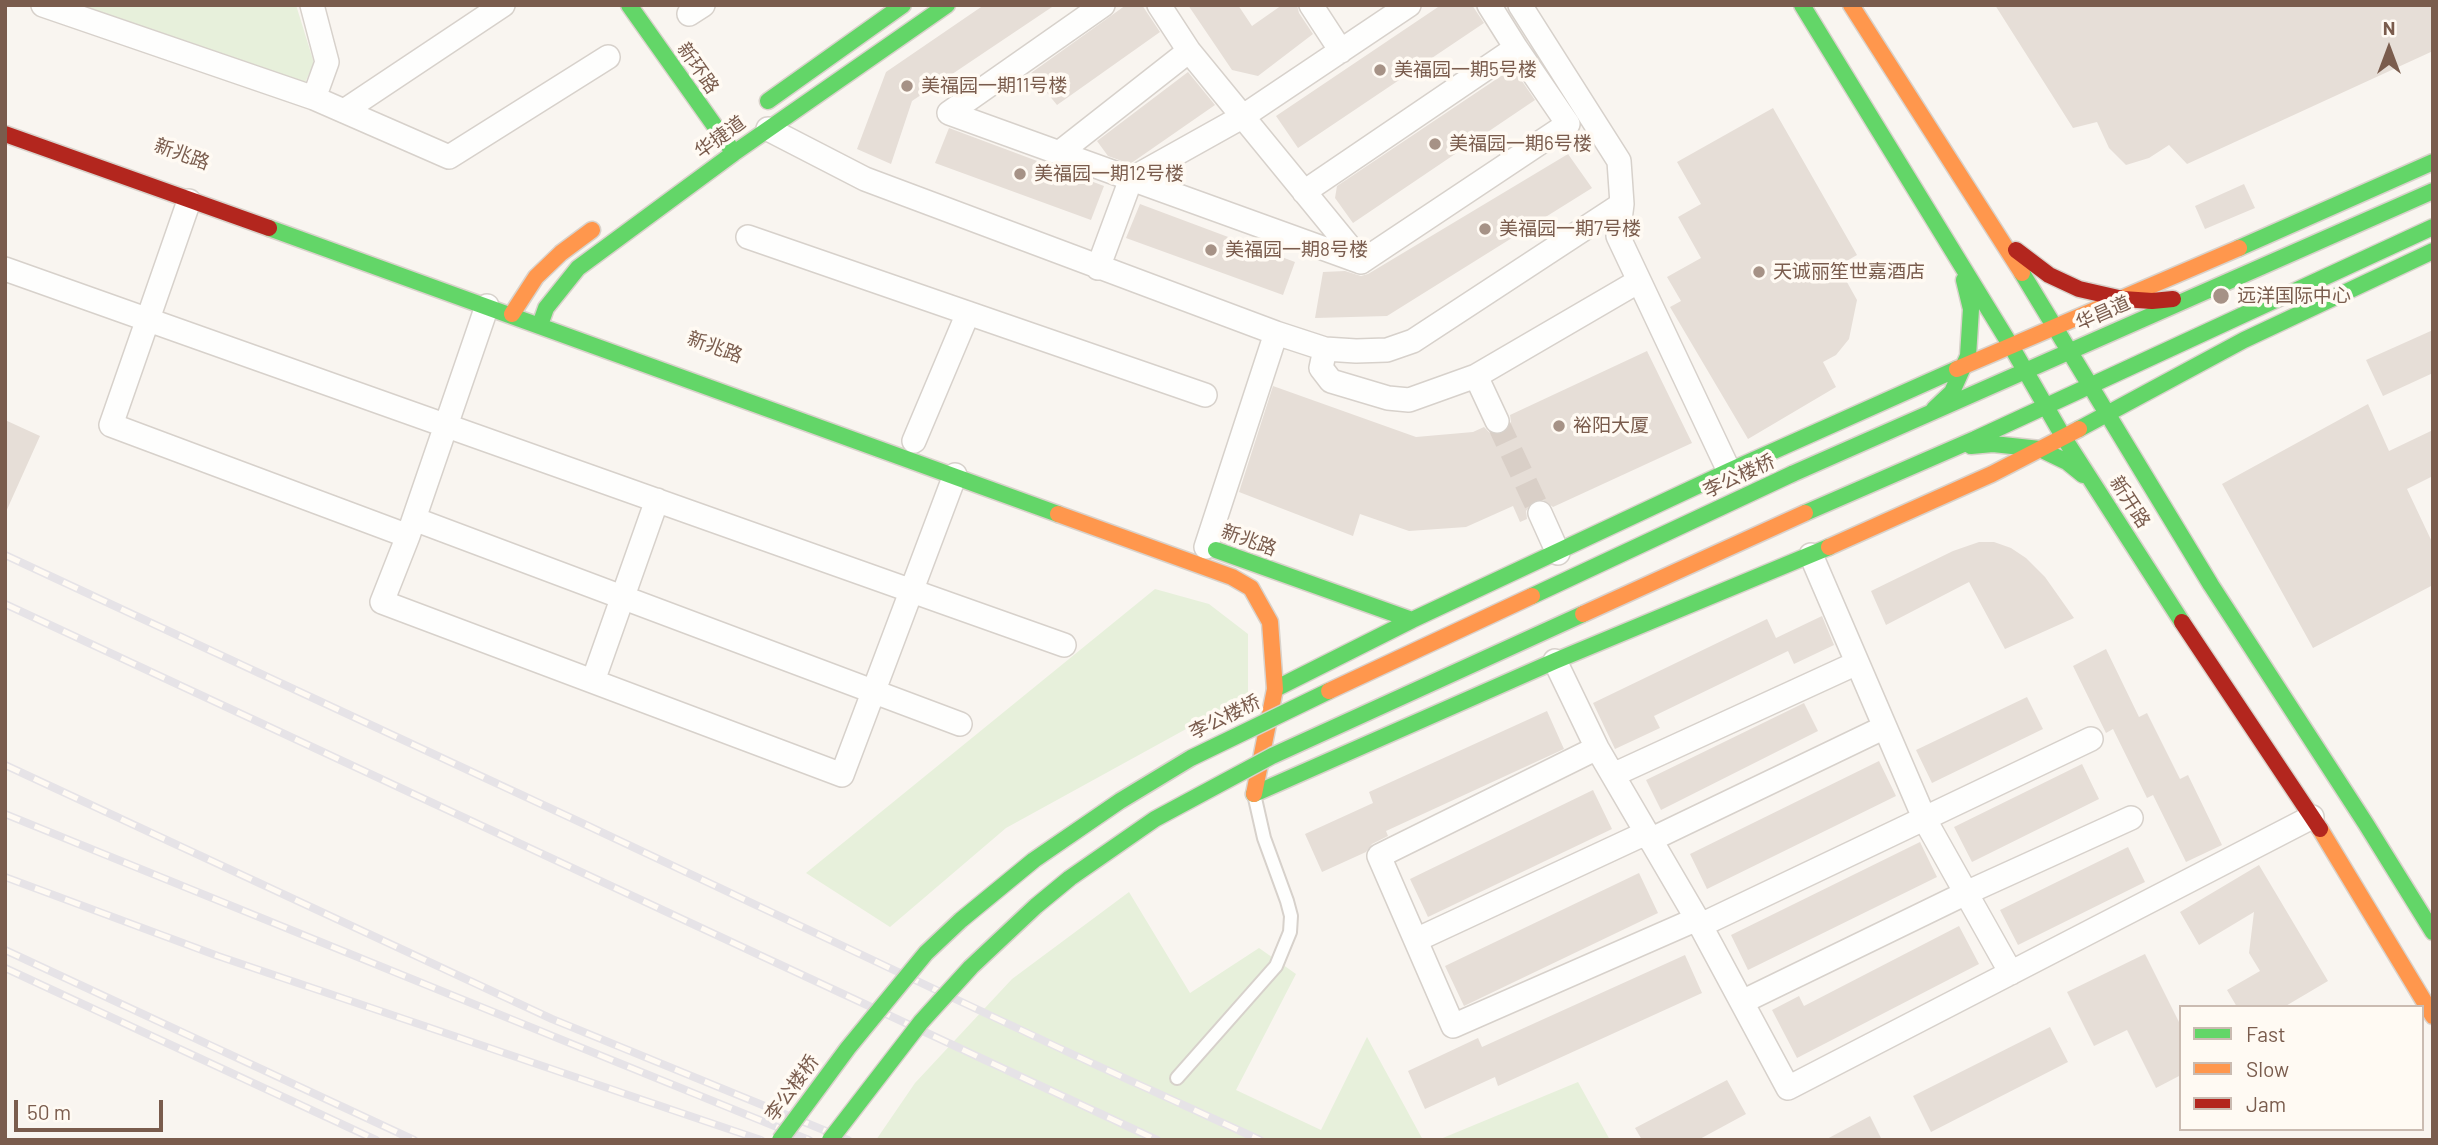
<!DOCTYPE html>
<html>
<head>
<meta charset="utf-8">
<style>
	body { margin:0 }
	#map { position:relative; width:2438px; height:1145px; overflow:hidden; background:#f9f5f0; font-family:Barlow,sans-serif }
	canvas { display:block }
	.frame { position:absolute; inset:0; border:7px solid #7a5c4d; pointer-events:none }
	.legend { position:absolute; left:2179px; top:1005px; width:245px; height:126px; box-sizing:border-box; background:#fffaf3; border:2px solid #cabbb1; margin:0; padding:9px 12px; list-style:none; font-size:21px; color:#7a5c4d }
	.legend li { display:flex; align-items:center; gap:14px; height:35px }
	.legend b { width:35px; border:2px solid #cabbb1 }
	.north { position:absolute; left:2354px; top:14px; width:70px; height:70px; -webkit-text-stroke:5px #fffaf3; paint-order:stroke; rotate:0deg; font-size:19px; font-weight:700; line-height:28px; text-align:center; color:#7a5c4d }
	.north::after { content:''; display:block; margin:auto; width:24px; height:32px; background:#7a5c4d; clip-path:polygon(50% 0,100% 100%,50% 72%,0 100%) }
	.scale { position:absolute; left:14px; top:1100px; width:149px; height:32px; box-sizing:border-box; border:4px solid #7a5c4d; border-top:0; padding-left:9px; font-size:21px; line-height:24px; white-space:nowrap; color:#7a5c4d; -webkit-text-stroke:5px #fffaf3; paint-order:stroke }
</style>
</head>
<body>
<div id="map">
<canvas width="2438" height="1145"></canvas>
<div class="frame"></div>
<ul class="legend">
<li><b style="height:9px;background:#63d668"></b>Fast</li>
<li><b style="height:9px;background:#ff974d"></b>Slow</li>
<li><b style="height:9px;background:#b3261e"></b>Jam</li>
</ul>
<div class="north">N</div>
<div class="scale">50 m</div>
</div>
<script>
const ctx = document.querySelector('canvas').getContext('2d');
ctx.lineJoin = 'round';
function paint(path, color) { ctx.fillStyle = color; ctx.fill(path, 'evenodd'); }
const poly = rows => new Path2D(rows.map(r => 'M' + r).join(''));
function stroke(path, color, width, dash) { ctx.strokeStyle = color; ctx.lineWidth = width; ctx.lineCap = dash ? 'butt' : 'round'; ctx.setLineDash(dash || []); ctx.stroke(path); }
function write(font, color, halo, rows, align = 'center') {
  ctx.font = font + ' Barlow,"Noto Sans SC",sans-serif'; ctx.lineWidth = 7; ctx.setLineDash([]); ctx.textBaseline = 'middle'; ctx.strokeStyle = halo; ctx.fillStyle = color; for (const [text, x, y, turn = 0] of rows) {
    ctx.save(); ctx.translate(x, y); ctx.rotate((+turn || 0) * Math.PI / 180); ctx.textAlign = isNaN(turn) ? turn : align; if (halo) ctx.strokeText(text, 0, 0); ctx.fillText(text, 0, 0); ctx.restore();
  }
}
const green = poly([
	[74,5,296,5,314,63,298,98],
	[1155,589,1209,604,1248,634,1248,695,1006,828,890,927,806,873],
	[1129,892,1190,993,1259,948,1296,974,1236,1090,1321,1130,1367,1037,1423,1140,876,1140,915,1083,1012,979],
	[1578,1082,1610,1140,1438,1140]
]);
const building = poly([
	[984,5,1055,5,912,101,891,164,857,149,886,72],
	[1126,5,1142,5,1160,32,1057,105,1031,73],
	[1188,5,1238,5,1252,26,1282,5,1297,5,1299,13,1313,34,1258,76,1232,70],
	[1441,5,1472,5,1484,23,1298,148,1276,116],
	[1995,5,2433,5,2433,51,2187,164,2169,145,2149,158,2126,165,2109,148,2097,122,2073,128],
	[1513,68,1535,100,1353,223,1335,198,1337,186],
	[1188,72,1215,105,1130,164,1108,156,1097,141],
	[1773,108,1857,255,1838,266,1857,300,1849,339,1836,355,1823,362,1836,387,1748,439,1670,307,1681,301,1667,277,1701,258,1678,217,1701,204,1677,162],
	[949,128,1104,186,1091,220,935,163],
	[1568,154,1592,188,1387,316,1315,318,1323,272,1345,271,1361,276,1368,274],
	[2244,184,2255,208,2205,229,2195,206],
	[1140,204,1295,262,1283,295,1126,238],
	[2433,330,2433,373,2383,396,2366,360],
	[1647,351,1692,443,1553,507,1542,499,1534,501,1526,511,1527,519,1520,522,1513,506,1466,527,1409,531,1360,514,1353,536,1239,492,1273,386,1416,437,1473,432,1484,427,1490,433,1496,435,1503,433,1509,428,1511,422,1510,415],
	[2368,404,2389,451,2433,430,2433,476,2407,489,2433,544,2433,585,2313,648,2222,484],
	[5,420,40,436,5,514],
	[1979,542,1994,542,2011,548,2026,558,2045,577,2074,618,2005,649,1969,582,1886,625,1871,591,1953,551],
	[1822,616,1834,645,1794,664,1788,651,1654,716,1660,728,1615,749,1593,703,1767,619,1776,638],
	[2106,649,2139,717,2147,713,2180,779,2188,775,2222,845,2186,862,2153,795,2147,798,2113,729,2106,733,2073,666],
	[2027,697,2043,729,1932,783,1916,750],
	[1804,703,1818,731,1661,810,1646,780],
	[1547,711,1564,749,1386,831,1388,836,1372,844,1366,852,1322,872,1305,834,1373,803,1369,792],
	[1879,761,1896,796,1707,889,1690,854],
	[2082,764,2099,799,1972,862,1954,827],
	[1593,790,1612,829,1428,917,1410,879],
	[1920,842,1937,877,1748,970,1731,935],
	[2128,847,2145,882,2018,945,2000,910],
	[2259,865,2328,981,2284,1007,2237,1007,2227,990,2260,971,2249,953,2254,912,2199,945,2180,912],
	[1639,873,1658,913,1464,1006,1445,966],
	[1959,926,1979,964,1797,1058,1772,1010,1799,996,1804,1006],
	[2145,954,2181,1026,2181,1075,2156,1088,2127,1030,2094,1046,2067,992],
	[1685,955,1702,993,1498,1086,1495,1077,1425,1109,1408,1071,1478,1038,1482,1047],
	[2050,1027,2068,1062,1931,1132,1913,1096],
	[1727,1080,1746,1114,1698,1140,1642,1140,1635,1128],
	[1870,1116,1882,1140,1825,1140]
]);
const streetTunnel = poly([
	[1497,421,1540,513]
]);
const lane = poly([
	[1177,1078,1276,966,1290,932,1291,916,1287,901,1264,838,1254,794]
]);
const street = poly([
	[43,5,314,98,449,157,608,57],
	[312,5,327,62,314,98],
	[1103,5,949,113,1361,262],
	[1159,5,1189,51,1361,261],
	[1311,5,1341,51],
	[1489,5,1516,48],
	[1520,5,1619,161,1622,204,1618,236,1729,471],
	[689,14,703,5],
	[344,111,503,5],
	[768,129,865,179,1276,333,1325,349,1356,351,1387,350,1413,341,1622,204],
	[1059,153,1189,51],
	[1304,192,1516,48,1568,124,1361,262],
	[189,201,111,425,408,536,487,306],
	[748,237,1205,395],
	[1098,268,1131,179,1242,117,1409,5],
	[5,269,1064,645],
	[1325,349,1321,368,1331,381,1388,398,1409,400,1476,376,1639,281],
	[1476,376,1497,421],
	[914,441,968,313],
	[1540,513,1558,553],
	[414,519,960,724],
	[408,536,382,602,842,775,955,475],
	[1206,547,1276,333],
	[1811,555,1925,820,2011,973],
	[1555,661,1597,748,1697,919,1788,1088,2312,817],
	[593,681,657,500],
	[1597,748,1379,856,1453,1026,1697,919],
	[1613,775,1857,663],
	[1650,840,1885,727],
	[1701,925,2091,739],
	[1416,940,1646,833],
	[1742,1002,1966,893,2131,818]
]);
const fast = poly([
	[629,5,734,153],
	[1802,5,2011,346,2064,438,2182,622],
	[768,101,903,5],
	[269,228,1058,514],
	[2239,248,2433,162],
	[2022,273,2211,585,2366,824,2433,932],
	[540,325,546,308,578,268,734,153,947,5],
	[1934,409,1952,392,1968,356,1971,309,1964,280],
	[2079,429,2244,340,2433,251],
	[1971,446,1993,444,2040,449,2067,462,2083,475],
	[1792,474,2433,191],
	[1805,513,1975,439,2433,227],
	[1216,550,1412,620],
	[1275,689,1412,620,1729,471,1957,369],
	[1254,794,1555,661,1829,547]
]);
const slow = poly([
	[1851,5,2022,273],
	[512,314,536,277,561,253,592,230],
	[1957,369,2239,248],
	[1058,514,1232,577,1251,588,1270,622,1275,689,1254,794],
	[1829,547,1992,474,2079,429],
	[2320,829,2433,1016]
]);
const jam = poly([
	[5,134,269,228],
	[2016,250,2049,275,2079,289,2123,299,2152,301,2173,299],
	[2182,622,2320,829]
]);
const rail = poly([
	[5,555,582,823,1072,1054,1260,1140],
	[5,604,1157,1140],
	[5,765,552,1019,848,1140],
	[5,814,809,1140],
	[5,877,218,956,761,1140],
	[5,950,414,1140],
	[5,968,376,1140]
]);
const fastBridge = poly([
	[1532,596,1792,474],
	[780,1140,848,1048,926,953,961,920,1034,860,1120,801,1191,758,1329,691],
	[830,1140,921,1022,971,967,1036,906,1070,878,1155,819,1272,756,1583,614]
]);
const slowBridge = poly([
	[1583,614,1805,513],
	[1329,691,1532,596]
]);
const markers = [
	[1380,70,7,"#a69286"],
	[907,86,7,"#a69286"],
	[1435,144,7,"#a69286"],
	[1020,174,7,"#a69286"],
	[1485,229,7,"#a69286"],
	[1211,250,7,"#a69286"],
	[1759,272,7,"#a69286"],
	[2221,296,9,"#a69286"],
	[1559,426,7,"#a69286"]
];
const streetNames = [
	["新环路",698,68,55],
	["华捷道",720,137,-36],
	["新兆路",182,154,20],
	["华昌道",2103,313,-24],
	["新兆路",715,347,20],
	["李公楼桥",1739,476,-25],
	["新开路",2130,502,57],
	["新兆路",1249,540,20],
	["李公楼桥",1225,717,-26],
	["李公楼桥",792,1088,-54]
];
const poiNames = [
	["美福园一期5号楼",1394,70],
	["美福园一期11号楼",921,86],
	["美福园一期6号楼",1449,144],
	["美福园一期12号楼",1034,174],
	["美福园一期7号楼",1499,229],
	["美福园一期8号楼",1225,250],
	["天诚丽笙世嘉酒店",1773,272],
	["远洋国际中心",2237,296],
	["裕阳大厦",1573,426]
];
paint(green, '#e7f0db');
paint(building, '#e6ded7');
stroke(streetTunnel, '#d9cfc7', 23, [23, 11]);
stroke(lane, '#d7d1cb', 16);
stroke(street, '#d7d1cb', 26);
stroke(fast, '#d9d2cb', 19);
stroke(slow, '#d9d2cb', 19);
stroke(jam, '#d9d2cb', 19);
stroke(lane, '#fefefd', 12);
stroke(street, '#fefefd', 23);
stroke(fast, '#63d668', 16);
stroke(slow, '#ff974d', 16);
stroke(jam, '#b3261e', 16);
stroke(rail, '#e6e3e7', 8);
stroke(rail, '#fffaf3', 5, [16]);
stroke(fastBridge, '#dad1cc', 19, []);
stroke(slowBridge, '#dad1cc', 19, []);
stroke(fastBridge, '#63d668', 16);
stroke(slowBridge, '#ff974d', 16);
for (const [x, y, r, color] of markers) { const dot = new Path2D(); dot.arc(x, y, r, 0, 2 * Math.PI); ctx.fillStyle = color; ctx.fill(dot); stroke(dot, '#fffaf3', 2.5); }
write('19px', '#7a5c4d', '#fffaf3', streetNames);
write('19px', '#7a5c4d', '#fffaf3', poiNames, 'left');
</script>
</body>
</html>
